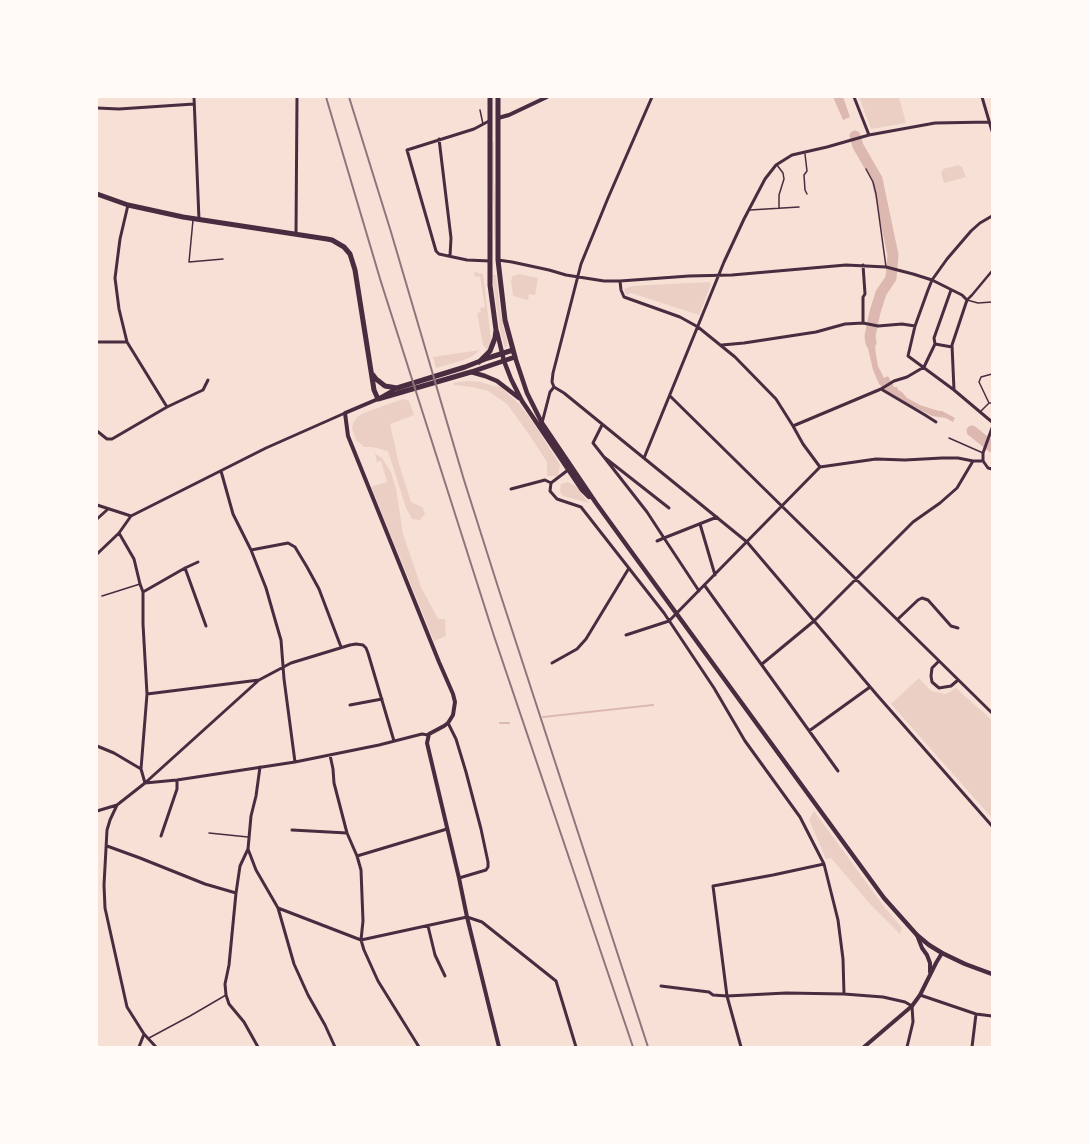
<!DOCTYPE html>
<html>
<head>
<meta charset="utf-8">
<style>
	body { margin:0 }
	#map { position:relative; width:1089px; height:1144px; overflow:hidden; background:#f7e1d7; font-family:"Libre Baskerville",serif }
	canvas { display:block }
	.frame { position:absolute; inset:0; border:98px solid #fffaf5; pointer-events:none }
</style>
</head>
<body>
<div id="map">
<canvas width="1089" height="1144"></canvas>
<div class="frame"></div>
</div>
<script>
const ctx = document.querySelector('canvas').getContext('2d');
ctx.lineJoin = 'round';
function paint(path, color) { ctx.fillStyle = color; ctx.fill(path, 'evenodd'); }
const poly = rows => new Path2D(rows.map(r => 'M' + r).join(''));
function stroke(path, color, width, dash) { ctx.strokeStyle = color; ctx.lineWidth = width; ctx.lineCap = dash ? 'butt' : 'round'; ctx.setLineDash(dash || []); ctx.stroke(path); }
const green = poly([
	[859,97,899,97,906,123,871,129],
	[492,142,494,142,494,181,496,207,495,239,494,239,494,207,492,181],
	[958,165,962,167,966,177,944,183,941,173,943,169],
	[474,272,483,274,491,339,491,343,487,350,483,345,477,313,481,312,480,308,485,307,480,276,475,277],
	[520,274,538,278,535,295,529,294,528,300,513,296,511,280,513,276],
	[492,275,496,275,501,315,507,342,507,346,505,348,500,330],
	[709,282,711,284,699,315,631,293,626,295,624,289,632,286],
	[480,350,473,356,464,360,436,368,433,357],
	[467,381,481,382,493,386,501,387,520,405,535,425,560,465,558,476,547,476,547,462,528,433,507,404,488,391,472,387,454,385,453,383],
	[403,399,409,401,414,415,390,424,399,464,411,502,422,507,425,514,420,520,412,519,406,508,388,451,372,447,364,447,356,440,352,429,353,423,357,417,366,412],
	[375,454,382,458,391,472,396,489,403,534,421,587,438,619,445,619,446,636,434,641,383,516,372,488,373,486,387,482,381,461,377,462],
	[568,482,576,486,589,503,563,496,560,492,560,488,561,484],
	[919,678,931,691,946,694,956,688,992,720,992,818,891,704],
	[814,811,885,908,902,928,900,934,871,905,831,858,826,859,809,820]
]);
const water = poly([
	[833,97,843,97,850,117,843,120],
	[866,329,875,330,875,335,874,336,876,355,878,366,884,378,888,376,894,387,897,387,898,390,902,392,907,398,920,405,939,411,942,411,955,418,953,422,946,418,932,416,916,408,886,391,879,384,873,370,867,344]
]);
const stream = poly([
	[543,717,653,705],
	[500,723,509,723]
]);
const river = poly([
	[855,136,858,146,877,179,893,255,891,278,881,293,875,312,870,336,871,343],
	[972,431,992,447]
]);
const service = poly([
	[480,110,483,124],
	[805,154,807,171,804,175,805,190,807,194],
	[777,165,783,173,784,179,779,195,779,208],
	[866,169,873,182,876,194,886,267],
	[750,210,799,207],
	[193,220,189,262,223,259],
	[967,300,978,303,992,302],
	[989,403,979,382,981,377,992,374],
	[981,411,989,403,992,403],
	[949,438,983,453],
	[102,596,140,584],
	[209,833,248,837],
	[149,1038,190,1016,226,995]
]);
const pedestrian = poly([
	[967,300,972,295,992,271]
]);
const minor = poly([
	[194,97,199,220],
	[652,97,608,198,581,264,553,373,552,382,554,387,564,393,747,542,877,695,992,826],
	[854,97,869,135],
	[982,97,992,131],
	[97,108,119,109,194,104],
	[489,121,474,129,407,150,436,251,439,254,467,260,490,261],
	[439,139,451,238,450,256],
	[128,205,120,239,115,278,119,309,127,342,167,407,203,390,208,380],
	[992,216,980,223,971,231,947,259,932,280,928,290,915,326,908,356,954,390,992,422],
	[296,234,297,97],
	[498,260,512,262,549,270,566,275,604,281,620,281,689,276,732,275,846,265,886,267,913,274,932,280,962,295,967,300,952,345,954,390],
	[620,281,621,290,624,297,680,317,698,327,735,357,776,399,793,426,803,444,820,467],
	[863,323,863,297,865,294,863,265],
	[97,342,127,342],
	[935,344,952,347],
	[722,345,744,343,816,332,845,324,863,323,878,326,902,324,915,326],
	[881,389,925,415,936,422],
	[670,396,992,713],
	[542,423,550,392,554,387],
	[602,425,593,443,647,512,664,538,657,541],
	[793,426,881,389,894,381,907,377,924,367,935,344,934,338,951,290],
	[992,428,983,453,983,461,988,468,992,469],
	[97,431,107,439,112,439,167,407],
	[604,457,669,508],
	[644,458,724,262,744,219,765,179,776,165,792,155,827,147,869,135,935,123,989,122],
	[820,467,876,459,905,460,942,458,958,458,973,461,983,461],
	[568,470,551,483,550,491,557,499,581,507,664,613,714,688,745,741,800,817,824,864,838,920,843,959,844,994],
	[221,471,233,514,251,550,266,588,276,623,281,640,284,679,295,762],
	[511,489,545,480,551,483],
	[97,505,131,516],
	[97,519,108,509],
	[700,524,715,575],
	[119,533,134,559,140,584,143,592,143,624,147,694,141,769,145,783],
	[251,550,288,543,295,547,307,567,319,589,341,647],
	[97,554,119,533,131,516,266,448,345,413],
	[185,568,206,626],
	[705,586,838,771],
	[699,591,664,538,717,517],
	[143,592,185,568,198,562],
	[898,619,918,600,922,598,928,600,951,626,958,628],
	[626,635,669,621,820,467],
	[939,661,932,668,931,676,932,682,939,688,951,686,958,680],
	[552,663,577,649,586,639,629,568],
	[762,664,814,621,913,522,940,503,957,488,973,461],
	[147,694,259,680,291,663,350,645,356,644,363,645,366,648,368,653,394,741],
	[350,705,382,699],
	[448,723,456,739,466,772,481,829,488,862,488,867,486,870,459,878],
	[809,731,870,687],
	[97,746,114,753,141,769],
	[330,755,333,769,334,783,347,833,357,856,361,870,363,921,361,940,364,950,378,981,419,1047],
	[145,783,177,780,295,762,379,745,422,734,428,735],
	[117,805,110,820,107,830,104,885,105,908,127,1007,144,1034,156,1047],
	[97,811,117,805,145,783,259,680],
	[292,830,347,833],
	[161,836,177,789,177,780],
	[107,846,140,858,205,884,236,893],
	[248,849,256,870,278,908,294,964,308,995,325,1025,335,1047],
	[357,856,447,829],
	[278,908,361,940,467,917,482,922,556,981,576,1047],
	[428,926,435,955,445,976],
	[661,986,709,992,713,995,727,996,786,993,844,994,883,997,905,1002,912,1006,913,1022,907,1047],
	[920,995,976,1014,992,1016],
	[139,1047,144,1034],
	[258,1047,244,1022,229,1004,226,995,225,984,229,965,236,893,240,866,248,849,251,816,256,796,260,767],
	[741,1047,727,996,713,886,773,875,824,864],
	[972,1047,976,1014]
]);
const tertiary = poly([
	[498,118,509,115,547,97],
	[397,388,378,399,345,413,348,436,439,662,453,694,455,702,453,715,448,723,444,726,429,734,427,743,459,878,467,917,499,1047],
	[917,935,922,948,927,955,930,963,930,972],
	[864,1047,912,1006,920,995,936,963,942,953]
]);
const secondary = poly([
	[497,332,504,361,511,379,522,401,582,490,589,497],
	[515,357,527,393,542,423,596,503,633,554,884,898,917,935,929,945,942,953,965,964,992,974],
	[471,372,485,376,497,381,519,398]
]);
const primary = poly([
	[97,194,128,205,183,217,327,239,332,240,344,247,350,254,355,270,374,390,378,399,471,372,515,357,505,320,498,260,498,97],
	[479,362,490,351,495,338,496,330,490,285,490,97],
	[373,375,376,379,385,386,397,388,465,367,488,358,513,350]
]);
const rail = poly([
	[326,97,381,282,494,636,633,1047],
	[349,97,391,232,464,480,498,587,648,1047]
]);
paint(green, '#ebcfc5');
paint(water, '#dcb8b0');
stroke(stream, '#dcb8b0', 2);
stroke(river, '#dcb8b0', 11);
stroke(service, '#4a2c40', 1.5);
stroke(pedestrian, '#4a2c40', 2.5);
stroke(minor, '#4a2c40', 3);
stroke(tertiary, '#4a2c40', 4);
stroke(secondary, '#4a2c40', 4.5);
stroke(primary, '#4a2c40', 5);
stroke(rail, '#8f747c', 2);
</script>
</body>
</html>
